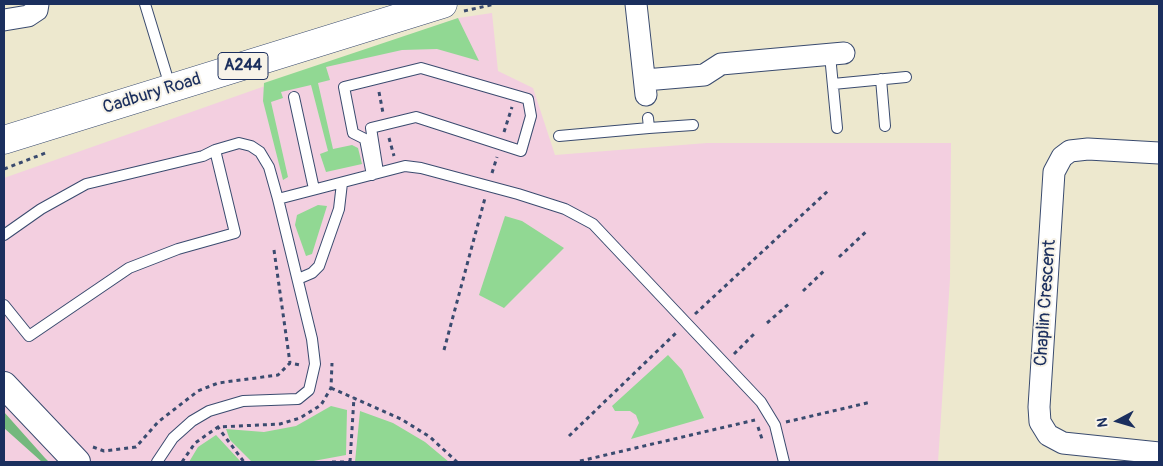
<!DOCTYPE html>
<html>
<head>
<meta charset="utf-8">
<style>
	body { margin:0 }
	#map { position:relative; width:1163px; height:466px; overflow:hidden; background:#ede8ce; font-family:Pangolin,sans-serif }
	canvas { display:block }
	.frame { position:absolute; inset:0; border:5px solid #1b2f5e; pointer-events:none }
	.north { position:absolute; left:1093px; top:396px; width:50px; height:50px; -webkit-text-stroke:4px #f7f3e8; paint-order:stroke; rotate:264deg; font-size:14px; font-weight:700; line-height:20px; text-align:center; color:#1b2f5e }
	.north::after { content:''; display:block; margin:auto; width:18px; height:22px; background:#1b2f5e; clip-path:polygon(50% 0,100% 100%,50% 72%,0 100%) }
</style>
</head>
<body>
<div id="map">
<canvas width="1163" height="466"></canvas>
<div class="frame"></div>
<div class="north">N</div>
</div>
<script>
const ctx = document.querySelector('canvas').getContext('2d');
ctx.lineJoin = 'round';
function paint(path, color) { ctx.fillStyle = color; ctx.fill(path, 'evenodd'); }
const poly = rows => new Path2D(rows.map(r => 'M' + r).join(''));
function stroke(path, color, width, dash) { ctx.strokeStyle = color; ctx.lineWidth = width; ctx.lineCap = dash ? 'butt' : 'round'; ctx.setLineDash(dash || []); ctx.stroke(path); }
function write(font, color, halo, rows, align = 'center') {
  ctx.font = font + ' Pangolin,sans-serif'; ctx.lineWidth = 4; ctx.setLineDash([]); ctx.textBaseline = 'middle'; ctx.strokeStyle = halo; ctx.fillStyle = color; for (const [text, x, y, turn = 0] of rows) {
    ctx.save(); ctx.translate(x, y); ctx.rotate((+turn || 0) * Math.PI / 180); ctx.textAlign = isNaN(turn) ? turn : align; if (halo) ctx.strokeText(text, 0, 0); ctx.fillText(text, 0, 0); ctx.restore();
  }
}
const built = poly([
	[492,13,498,71,533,88,555,155,707,143,951,143,950,279,938,462,4,462,4,178,458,18]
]);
const green = poly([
	[458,18,479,61,437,49,402,50,326,67,330,80,318,83,333,149,352,145,358,148,362,164,326,172,320,154,328,151,311,85,281,92,283,98,271,102,288,177,283,180,263,101,264,83],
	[318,205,327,206,312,254,306,256,295,225,297,215],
	[505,216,522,221,564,248,504,308,479,295],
	[668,355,682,370,704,418,631,439,639,423,636,415,630,411,615,411,612,406],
	[331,406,347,410,346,455,308,462,252,462,230,440,226,429,264,432,296,426],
	[360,411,393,423,425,442,449,462,355,462],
	[216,435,241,462,189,462,198,447]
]);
const forest = poly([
	[4,412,45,458,49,462,42,462,4,428]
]);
const path = poly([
	[464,11,495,4],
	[379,92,383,113],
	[504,132,512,107],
	[389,138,394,156],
	[4,169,48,152],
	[492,173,497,157],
	[274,250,290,363],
	[839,257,868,230],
	[803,291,825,270],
	[695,314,829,190],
	[767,323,791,302],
	[444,350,485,198],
	[734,354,755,333],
	[331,388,401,419,430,437,457,462],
	[786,422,871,402],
	[217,426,244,462],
	[758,427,763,442],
	[569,436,677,332],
	[93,447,104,451,136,447,158,422,198,391,218,383,278,375,290,363,300,365],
	[580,461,755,420],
	[182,462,195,443,218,427,280,424,300,418,321,405,331,388,332,363],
	[332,462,350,462],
	[350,462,354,397]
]);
const service = poly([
	[145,4,170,86],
	[830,55,837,128],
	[881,79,885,126],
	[833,84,906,77],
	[294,97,314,189],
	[649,128,693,125],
	[559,136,649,128,648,118],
	[372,175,365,139,353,133,344,87,421,68,528,99,531,116,521,151,416,117,371,128,378,172],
	[4,235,41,209,86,184,203,156,215,150,239,143,251,146,260,152,269,167,278,199],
	[298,279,312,273,319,266,339,209,342,183],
	[4,305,29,336,129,268,178,249,235,233,215,150],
	[157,462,173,438,192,421,209,411,243,401,298,399,309,390,315,364,312,339,278,199,405,166,421,168,518,194,565,209,593,224,761,402,775,425,784,462]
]);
const minor = poly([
	[636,4,646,95],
	[4,20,28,16,37,10,38,4],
	[645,80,704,75,721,64,732,63,844,53],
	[1159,153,1088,149,1070,151,1062,157,1054,172,1039,407,1040,422,1048,435,1063,443,1159,453]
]);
const tertiary = poly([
	[4,385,77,462]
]);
const primary = poly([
	[4,140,443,4]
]);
const shields = [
	[243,66,50]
];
const shieldNames = [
	["A244",243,66]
];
const streetNames = [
	["Cadbury Road",152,94,-17],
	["Chaplin Crescent",1046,303,-86]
];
paint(built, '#f3cfe0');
paint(green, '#91d893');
paint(forest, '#74b87d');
stroke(service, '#3a4b6f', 12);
stroke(minor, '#3a4b6f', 23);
stroke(tertiary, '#3a4b6f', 28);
stroke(primary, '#3a4b6f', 29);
stroke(path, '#3a4b6f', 3, [4, 4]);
stroke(service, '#fff', 10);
stroke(minor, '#fff', 21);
stroke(tertiary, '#fff', 26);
stroke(primary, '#fff', 28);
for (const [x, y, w] of shields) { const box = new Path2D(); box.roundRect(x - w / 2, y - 13.5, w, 27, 4); ctx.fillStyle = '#f7f3e8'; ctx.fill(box); stroke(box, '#1b2f5e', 1); }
write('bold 16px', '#1b2f5e', null, shieldNames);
write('18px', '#1b2f5e', '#f7f3e8', streetNames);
</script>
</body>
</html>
